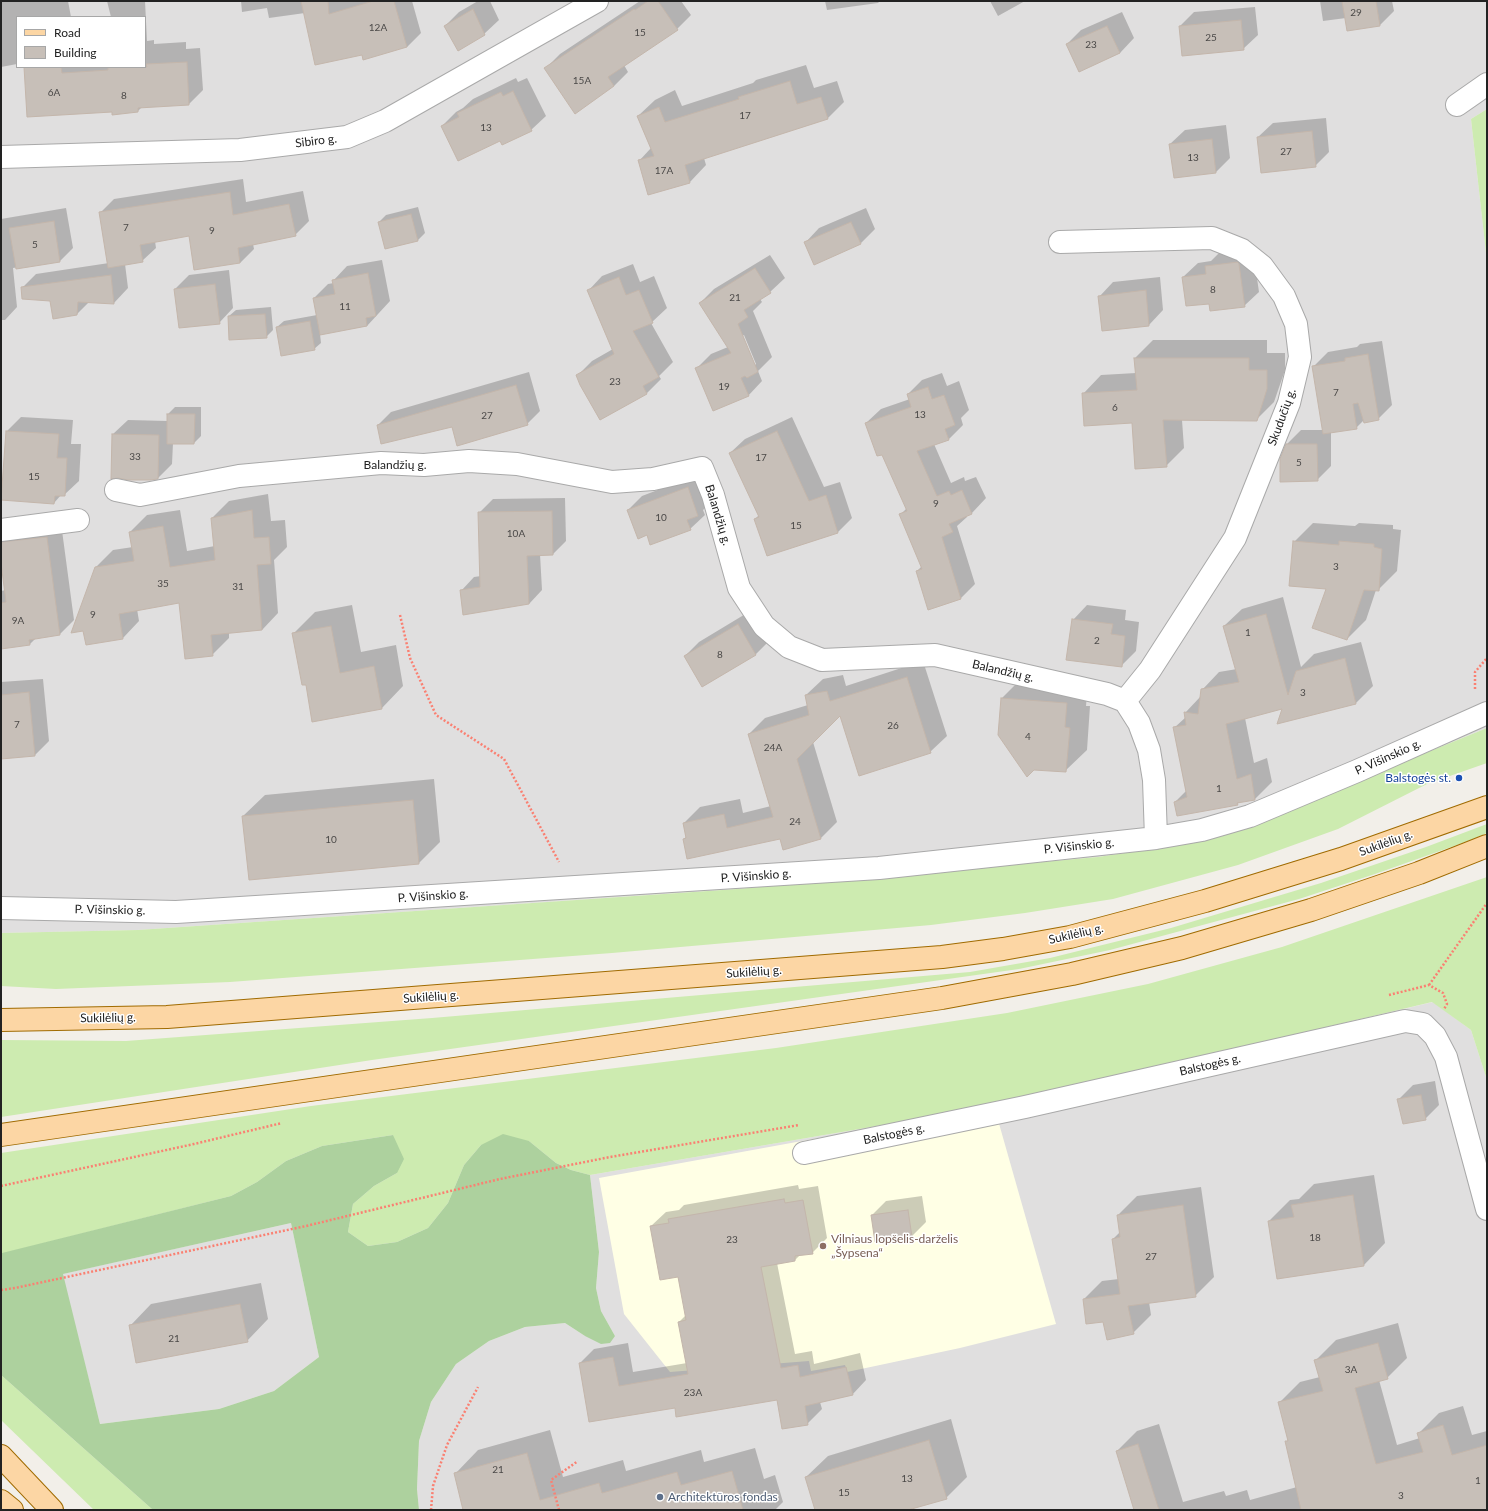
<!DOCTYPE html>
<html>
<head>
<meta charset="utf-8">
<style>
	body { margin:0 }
	#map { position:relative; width:1488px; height:1511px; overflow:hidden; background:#f2efe9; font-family:Lato,sans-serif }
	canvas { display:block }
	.frame { position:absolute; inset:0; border:2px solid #222; pointer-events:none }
	.legend { position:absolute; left:16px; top:16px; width:130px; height:52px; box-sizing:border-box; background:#fff; border:1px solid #a7a7a7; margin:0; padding:5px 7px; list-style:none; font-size:12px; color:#222 }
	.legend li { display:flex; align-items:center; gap:8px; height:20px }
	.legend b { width:20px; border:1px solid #a7a7a7 }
</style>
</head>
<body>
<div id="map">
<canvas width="1488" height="1511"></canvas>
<div class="frame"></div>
<ul class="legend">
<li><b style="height:5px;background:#fcd6a4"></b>Road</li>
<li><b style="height:11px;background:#c7bfb8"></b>Building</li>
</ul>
</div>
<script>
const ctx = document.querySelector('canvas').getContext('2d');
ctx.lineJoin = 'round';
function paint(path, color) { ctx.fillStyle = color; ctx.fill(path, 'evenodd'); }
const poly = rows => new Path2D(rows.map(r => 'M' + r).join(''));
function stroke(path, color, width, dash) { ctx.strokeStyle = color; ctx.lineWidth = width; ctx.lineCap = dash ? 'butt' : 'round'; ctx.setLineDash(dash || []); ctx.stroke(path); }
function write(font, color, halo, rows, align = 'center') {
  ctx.font = font + ' Lato,sans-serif'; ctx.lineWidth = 3; ctx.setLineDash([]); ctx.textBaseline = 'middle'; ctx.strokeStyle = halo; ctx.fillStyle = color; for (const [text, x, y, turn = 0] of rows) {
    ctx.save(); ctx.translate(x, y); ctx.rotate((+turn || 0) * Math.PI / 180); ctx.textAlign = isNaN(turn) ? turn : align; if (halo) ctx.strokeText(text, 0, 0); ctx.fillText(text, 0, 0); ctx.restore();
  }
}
const residential = poly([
	[1,1,1487,1,1487,109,1471,119,1487,262,1487,728,1253,823,1175,845,1098,857,737,889,138,930,1,933],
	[17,17,145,17,145,67,17,67],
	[1433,1002,1471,1030,1487,1080,1487,1510,419,1510,417,1489,419,1441,431,1402,456,1364,489,1341,525,1327,565,1323,585,1336,615,1336,601,1311,596,1288,599,1252,590,1175,994,1106],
	[291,1223,319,1357,274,1391,219,1409,100,1424,62,1274]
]);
const education = poly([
	[994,1106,1056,1324,960,1348,847,1372,845,1365,811,1371,809,1361,670,1372,624,1314,599,1178]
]);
const grass = poly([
	[1487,109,1487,262,1471,119],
	[1487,728,1487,763,1427,784,1338,829,1238,865,1113,899,1025,913,931,925,612,953,230,982,56,989,1,986,1,933,138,930,737,889,1098,857,1175,845,1253,823],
	[1487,824,1487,833,1471,840,1375,874,1299,899,1110,950,1019,969,372,1060,1,1117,1,1040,126,1041,432,1018,970,972,1050,958,1171,928,1321,883,1426,847],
	[1487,877,1487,1080,1471,1030,1432,1002,994,1106,590,1175,571,1170,556,1163,529,1141,481,1145,464,1165,448,1203,428,1228,397,1242,368,1246,348,1232,353,1204,374,1186,397,1173,393,1135,322,1146,286,1161,257,1182,231,1196,1,1254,1,1153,311,1106,776,1048,1007,1013,1148,984,1282,947],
	[1,1375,153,1510,94,1510,1,1420]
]);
const forest = poly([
	[503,1134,529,1141,556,1163,571,1170,590,1175,599,1252,596,1288,601,1311,615,1336,610,1343,601,1344,585,1336,565,1323,525,1327,489,1341,456,1364,431,1402,419,1441,417,1489,419,1510,153,1510,1,1375,1,1254,2,1253,231,1196,257,1182,286,1161,322,1146,393,1135,404,1159,397,1173,374,1186,353,1204,348,1232,368,1246,397,1242,428,1228,448,1203,464,1165,481,1145],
	[291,1223,319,1357,274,1391,219,1409,100,1424,63,1274]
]);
const shadow = poly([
	[1,1,68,1,71,17,17,17,17,64,1,67],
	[107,1,145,1,147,41,154,40,154,44,186,42,186,49,200,48,203,90,189,104,142,107,138,111,25,67,145,67,145,17,111,17],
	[241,1,412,1,421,33,407,47,363,54,305,13,269,18,267,8,242,12],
	[478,1,490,1,499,20,484,34,445,26,459,12],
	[640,1,681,1,691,15,677,29,624,65,628,72,614,86,546,68,560,54],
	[825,1,880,1,878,3,827,10],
	[990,1,1025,1,998,16],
	[1320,1,1392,1,1394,11,1380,25,1346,18,1323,21],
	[1255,7,1258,35,1243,49,1180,26,1194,12],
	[1122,12,1134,38,1120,53,1079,71,1067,44,1081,30],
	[806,65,814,88,837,81,844,102,827,119,704,158,706,165,690,182,649,193,639,161,651,148,638,116,655,100,675,90,682,106,753,83,756,80],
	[516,78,518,82,527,78,546,116,531,130,501,140,442,126,456,112,463,108,473,99],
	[1326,118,1329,152,1315,166,1258,137,1273,123],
	[1226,125,1230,158,1216,172,1170,144,1185,130],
	[243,179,246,202,303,191,309,221,295,235,253,244,254,249,240,263,190,235,155,241,156,248,142,261,125,264,128,288,114,303,90,301,77,314,51,300,22,288,36,274,109,263,100,213,114,199],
	[418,207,425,233,418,240,379,222,386,215],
	[66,208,73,248,60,261,13,268,17,307,5,320,1,320,1,219],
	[866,208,875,229,861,243,805,243,819,228],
	[1253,250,1259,292,1244,306,1210,303,1183,277,1198,263,1211,261,1220,252],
	[770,255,785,278,770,292,760,299,762,302,753,311,772,357,758,371,762,381,748,396,696,369,711,354,728,347,700,303,714,289],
	[744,335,756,364,754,366,742,336],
	[382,260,390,301,367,326,320,334,321,343,314,349,277,327,284,321,317,315,314,298,328,284,334,283,333,281,347,266],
	[633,264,640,282,654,276,667,308,651,323,673,362,659,376,661,379,647,393,578,375,592,361,613,349,588,291,602,276],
	[229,270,233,308,219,323,175,289,189,275],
	[1160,277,1163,310,1149,325,1103,330,1099,297,1113,282],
	[271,307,273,330,266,337,229,316,236,310],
	[1153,340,1267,340,1267,353,1285,353,1285,370,1274,402,1256,420,1182,420,1184,448,1166,466,1133,422,1083,394,1101,375,1136,373,1135,358],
	[1382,341,1392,405,1378,419,1364,420,1356,428,1331,432,1331,466,1317,480,1287,444,1301,430,1324,430,1314,366,1328,352,1357,347,1360,344],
	[529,372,540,411,527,424,453,426,378,425,391,412],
	[942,373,947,386,959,381,969,410,961,418,963,425,949,439,934,444,951,483,964,477,965,481,976,477,986,498,972,513,966,515,967,517,957,526,975,584,961,598,917,571,922,566,901,514,907,508,883,453,866,423,881,409,910,399,908,394,922,380],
	[175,407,201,407,201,436,194,443,173,443,172,464,158,478,113,434,128,420,168,421,168,414],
	[21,417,73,420,71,444,81,444,79,481,64,495,61,495,54,503,7,431],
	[792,417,824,487,840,482,852,518,838,532,767,555,755,519,759,515,730,453,745,439],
	[702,473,712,501,703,510,705,515,690,529,647,534,628,510,642,496],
	[268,494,271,521,285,520,287,547,274,560,278,613,262,630,229,632,229,638,212,655,180,602,137,609,139,621,123,638,96,567,113,550,133,547,130,532,147,515,180,510,187,551,215,546,212,518,229,501],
	[565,498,566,541,553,554,540,554,542,590,529,604,461,591,474,577,481,576,479,513,493,499],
	[61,523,74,620,60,634,36,638,30,644,1,648,1,591,6,590,1,556,1,540],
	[1313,523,1355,526,1359,523,1393,525,1393,529,1401,530,1397,571,1378,590,1376,590,1366,620,1347,639,1327,588,1294,542],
	[1283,597,1301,667,1314,654,1361,642,1373,686,1356,703,1278,723,1284,708,1245,718,1254,763,1267,758,1272,782,1255,799,1240,802,1237,804,1175,802,1186,791,1174,728,1186,717,1185,713,1201,696,1202,690,1219,672,1237,669,1224,626,1242,609],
	[352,605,361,652,396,645,403,686,382,708,306,683,293,634,315,612],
	[1087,605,1126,610,1125,620,1139,622,1136,651,1121,666,1073,620],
	[752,610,770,640,756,654,703,686,685,656,699,642],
	[923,661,947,736,930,752,840,714,813,742,837,822,821,838,684,839,686,837,684,823,700,807,740,799,743,813,771,806,749,734,765,718,808,705,806,695,823,679,843,675,846,686],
	[1023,677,1088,682,1086,706,1090,706,1087,750,1065,771,1002,698],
	[43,679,49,741,35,755,1,758,1,682],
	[434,779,440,842,419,863,243,816,265,795],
	[1435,1081,1439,1105,1425,1119,1398,1100,1413,1085],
	[1374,1175,1385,1243,1364,1265,1269,1221,1290,1200,1299,1199,1314,1184],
	[798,1185,799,1189,818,1186,827,1238,812,1253,800,1255,795,1260,777,1263,795,1354,812,1351,814,1364,860,1353,866,1380,852,1395,820,1402,822,1409,807,1424,778,1399,675,1406,590,1421,580,1363,594,1349,628,1343,633,1372,687,1363,679,1322,686,1315,678,1276,651,1226,666,1212,679,1210,684,1205],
	[1201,1187,1214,1277,1195,1296,1149,1302,1151,1315,1133,1333,1104,1320,1084,1299,1102,1281,1119,1279,1113,1239,1120,1232,1118,1215,1137,1196],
	[922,1196,926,1222,912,1236,872,1215,886,1201],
	[261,1283,268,1319,247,1341,130,1326,151,1304],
	[1398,1323,1407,1358,1387,1378,1379,1380,1397,1445,1420,1438,1419,1433,1439,1413,1463,1406,1472,1435,1487,1431,1487,1510,1135,1510,1117,1451,1137,1431,1159,1424,1183,1502,1224,1491,1226,1496,1247,1490,1250,1500,1297,1487,1286,1442,1288,1440,1280,1402,1300,1382,1320,1377,1315,1361,1336,1340],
	[951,1419,967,1477,946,1498,905,1510,816,1510,806,1477,828,1456],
	[550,1430,563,1477,623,1460,626,1471,701,1450,704,1462,755,1448,764,1479,775,1475,783,1502,775,1510,464,1510,455,1474,478,1450]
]);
const building = poly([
	[301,1,328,1,329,14,373,1,394,1,407,47,363,60,362,55,315,65,301,1],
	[648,1,658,1,678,30,608,77,614,86,575,114,544,68,634,9,635,10,648,1],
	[1342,1,1376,1,1380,26,1347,31,1342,1],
	[473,9,485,35,458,51,444,26,473,9],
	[1241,20,1244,50,1182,56,1179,26,1241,20],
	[1107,26,1120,53,1079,72,1066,44,1107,26],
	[187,62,189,105,138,108,138,112,112,115,112,112,27,117,24,67,61,67,62,73,108,70,108,67,147,67,146,64,187,62],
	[790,81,797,104,821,97,828,119,685,165,690,183,648,195,638,160,654,156,637,116,659,107,665,122,739,99,738,97,790,81],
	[513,91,532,131,502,145,500,141,458,161,441,126,459,117,457,113,501,92,503,96,513,91],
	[1312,131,1316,167,1261,173,1257,137,1312,131],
	[1212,139,1216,173,1174,178,1169,144,1212,139],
	[230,192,233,215,289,204,296,236,238,248,240,263,194,270,189,236,140,245,143,262,108,268,99,212,230,192],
	[411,214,418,241,385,249,378,222,411,214],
	[54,221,60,262,16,269,9,228,54,221],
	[851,222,861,244,814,265,804,242,851,222],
	[1238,262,1239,264,1245,307,1210,311,1209,304,1186,306,1182,277,1206,274,1205,266,1238,262],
	[755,268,771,293,744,310,748,317,738,324,758,372,747,378,745,376,741,378,749,396,713,411,695,368,731,353,699,303,755,268],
	[368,273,376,316,366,318,367,326,320,335,313,298,335,294,332,280,368,273],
	[111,275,114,304,78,302,77,315,53,319,50,301,22,299,21,287,111,275],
	[619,277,626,295,639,290,653,323,633,331,659,377,643,386,647,394,600,420,580,385,576,375,614,354,587,290,619,277],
	[215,284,220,324,179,328,174,289,215,284],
	[1146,290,1149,326,1102,331,1098,296,1146,290],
	[265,314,267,338,229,340,228,316,265,314],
	[310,321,315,350,281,356,276,327,310,321],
	[1368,354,1379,420,1364,423,1358,403,1353,404,1357,429,1323,434,1312,366,1345,361,1345,358,1368,354],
	[1134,358,1249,358,1249,370,1267,370,1267,389,1257,421,1163,420,1167,467,1135,469,1132,423,1084,426,1082,393,1137,390,1134,358],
	[516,385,528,425,457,446,452,427,381,444,377,425,516,385],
	[928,387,932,399,944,395,955,425,945,429,949,440,917,451,937,496,949,491,951,495,962,490,972,514,949,524,953,532,942,537,961,599,928,610,916,571,922,569,899,514,907,511,882,455,877,456,865,423,911,407,907,394,928,387],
	[167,414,195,414,194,444,167,444,167,414],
	[6,431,59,434,57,458,67,458,65,496,55,496,54,504,1,500,6,431],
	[777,431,809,501,826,495,838,533,767,556,754,519,759,517,729,453,777,431],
	[112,434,159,435,158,479,150,480,128,480,118,478,111,479,112,434],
	[1286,444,1317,444,1318,481,1280,482,1280,459,1286,444],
	[688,487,698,516,687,520,691,530,650,545,647,535,638,539,627,510,688,487],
	[252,510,254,538,269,537,271,564,257,565,262,630,211,635,213,656,185,659,179,603,119,614,123,639,86,645,83,631,71,633,95,567,134,561,129,532,163,526,170,567,215,560,211,518,252,510],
	[552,511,553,555,527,556,529,604,463,615,460,590,480,587,478,512,552,511],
	[47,537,60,635,29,640,30,645,1,649,1,603,6,602,1,563,1,542,47,537],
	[1293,541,1339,545,1339,541,1374,544,1374,547,1382,549,1379,591,1364,590,1347,640,1312,628,1326,589,1289,586,1293,541],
	[1266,614,1288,695,1296,671,1345,658,1356,704,1277,724,1282,709,1226,724,1237,779,1251,774,1255,800,1237,803,1238,805,1177,816,1174,802,1187,797,1173,727,1186,725,1184,712,1198,714,1201,689,1239,682,1223,626,1266,614],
	[1072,619,1113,624,1111,634,1125,636,1122,667,1066,660,1072,619],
	[738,624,756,655,702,687,684,656,738,624],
	[331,626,340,673,374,666,382,709,312,722,306,685,302,685,292,633,331,626],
	[907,677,931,753,859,776,840,716,797,759,821,839,783,850,780,839,687,859,683,839,686,838,683,823,724,814,727,828,773,817,748,734,809,715,805,695,827,691,830,701,907,677],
	[29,692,35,756,1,759,1,695,29,692],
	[1001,698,1067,703,1065,727,1070,728,1066,772,1034,770,1027,777,998,735,1001,698],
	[413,800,419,864,249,880,242,816,413,800],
	[1421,1095,1426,1120,1403,1124,1397,1099,1421,1095],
	[1353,1195,1364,1266,1277,1279,1268,1221,1294,1217,1291,1205,1353,1195],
	[784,1199,785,1203,803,1200,813,1254,795,1256,795,1261,761,1267,781,1368,798,1365,800,1377,846,1367,853,1395,805,1406,808,1425,782,1429,777,1400,676,1417,675,1408,589,1422,579,1363,613,1357,619,1386,688,1374,678,1322,686,1320,678,1277,660,1280,650,1226,669,1223,668,1219,784,1199],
	[1183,1205,1196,1297,1128,1306,1134,1334,1107,1340,1103,1322,1086,1324,1083,1299,1120,1294,1112,1239,1120,1237,1117,1215,1183,1205],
	[908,1210,912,1237,875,1242,871,1215,908,1210],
	[240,1304,248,1342,136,1363,129,1325,240,1304],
	[1378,1343,1388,1379,1355,1388,1376,1464,1423,1452,1417,1433,1443,1425,1452,1455,1487,1445,1487,1510,1301,1510,1285,1441,1288,1441,1278,1402,1323,1391,1314,1360,1378,1343],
	[929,1440,947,1499,908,1510,815,1510,805,1477,929,1440],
	[1138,1444,1159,1510,1134,1510,1116,1451,1138,1444],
	[527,1453,540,1500,599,1483,602,1493,677,1472,681,1485,732,1471,743,1510,463,1510,454,1473,527,1453]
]);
const path = poly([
	[400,615,410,658,436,715,504,759,559,862],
	[1475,689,1475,672,1487,658],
	[1429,985,1487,903],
	[1389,995,1429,985,1443,993,1447,1004,1444,1009],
	[1,1186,194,1144,282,1123],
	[1,1290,15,1288,306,1226,500,1179,610,1157,799,1125],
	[431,1510,433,1486,447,1445,478,1387],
	[559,1510,551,1480,578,1461]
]);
const minor = poly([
	[1457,105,1487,84],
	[1,157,240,150,347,137,385,121,597,1],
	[1060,242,1212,238,1242,250,1262,266,1284,296,1296,324,1300,357,1289,403,1235,538,1150,670,1125,701],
	[116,490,140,495,239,476,381,463,424,465,469,461,517,464,612,482,653,479,702,468,713,495,739,588,764,626,789,647,822,660,935,655,1107,694,1125,701,1139,723,1149,750,1154,780,1156,838],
	[1,530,78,520],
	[1,908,176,912,879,868,1156,838,1202,830,1250,816,1357,771,1487,713],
	[804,1153,1025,1107,1405,1021,1423,1024,1435,1036,1446,1057,1487,1209]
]);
const primary = poly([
	[1,1020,167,1017,942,957,1003,949,1070,937,1205,901,1341,859,1487,807],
	[1,1135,942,998,1072,974,1182,948,1311,910,1419,873,1487,846],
	[1,1456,52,1510],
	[1,1501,12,1510]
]);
const markers = [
	[1459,778,4,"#1a4fb4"],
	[823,1246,4,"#8d6e63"],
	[660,1497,4,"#5c6f8a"]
];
const numberNames = [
	["29",1356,13],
	["12A",378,28],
	["15",640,33],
	["25",1211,38],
	["23",1091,45],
	["15A",582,81],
	["6A",54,93],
	["8",124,96],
	["17",745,116],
	["13",486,128],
	["27",1286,152],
	["13",1193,158],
	["17A",664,171],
	["7",126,228],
	["9",212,231],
	["5",35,245],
	["8",1213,290],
	["21",735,298],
	["11",345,307],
	["23",615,382],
	["19",724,387],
	["7",1336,393],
	["6",1115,408],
	["13",920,415],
	["27",487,416],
	["33",135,457],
	["17",761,458],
	["5",1299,463],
	["15",34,477],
	["9",936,504],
	["10",661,518],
	["15",796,526],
	["10A",516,534],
	["3",1336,567],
	["35",163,584],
	["31",238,587],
	["9",93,615],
	["9A",18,621],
	["1",1248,633],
	["2",1097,641],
	["8",720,655],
	["3",1303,693],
	["7",17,725],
	["26",893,726],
	["4",1028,737],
	["24A",773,748],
	["1",1219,789],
	["24",795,822],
	["10",331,840],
	["18",1315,1238],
	["23",732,1240],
	["27",1151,1257],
	["21",174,1339],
	["3A",1351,1370],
	["23A",693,1393],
	["21",498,1470],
	["13",907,1479],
	["1",1478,1481],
	["15",844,1493],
	["3",1401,1496]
];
const streetNames = [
	["Sibiro g.",316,141,-7],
	["Skudučių g.",1282,417,-70],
	["Balandžių g.",395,465],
	["Balandžių g.",718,515,73],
	["Balandžių g.",1003,671,13],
	["P. Višinskio g.",1388,757,-24],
	["Sukilėlių g.",1386,843,-20],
	["P. Višinskio g.",1079,846,-6],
	["P. Višinskio g.",756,876,-4],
	["P. Višinskio g.",433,896,-4],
	["P. Višinskio g.",110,910,1],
	["Sukilėlių g.",1076,934,-13],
	["Sukilėlių g.",754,972,-4],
	["Sukilėlių g.",431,997,-4],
	["Sukilėlių g.",108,1018,-1],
	["Balstogės g.",1210,1065,-13],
	["Balstogės g.",894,1134,-12]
];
const transitNames = [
	["Balstogės st.",1451,778]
];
const educationNames = [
	["Vilniaus lopšelis-darželis",831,1239],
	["„Šypsena“",831,1253]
];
const serviceNames = [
	["Architektūros fondas",668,1497]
];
paint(residential, '#e0dfdf');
paint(education, '#ffffe5');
paint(grass, '#cdebb0');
paint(forest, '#add19e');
paint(shadow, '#0003');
paint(building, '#c7bfb8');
stroke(building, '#c4b6ab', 1);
stroke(minor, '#a9a9a9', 24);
stroke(primary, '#a06b00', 24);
stroke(path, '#fa8072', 2.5, [2, 2]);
stroke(minor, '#fff', 22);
stroke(primary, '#fcd6a4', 22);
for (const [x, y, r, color] of markers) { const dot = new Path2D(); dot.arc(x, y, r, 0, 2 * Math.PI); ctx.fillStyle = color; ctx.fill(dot); stroke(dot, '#fff', 1.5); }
write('10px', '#4b4948', null, numberNames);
write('12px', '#222', '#fff', streetNames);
write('12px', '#164399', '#fff', transitNames, 'right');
write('12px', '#785e54', '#fff', educationNames, 'left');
write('12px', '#4e5e75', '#fff', serviceNames, 'left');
</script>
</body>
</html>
